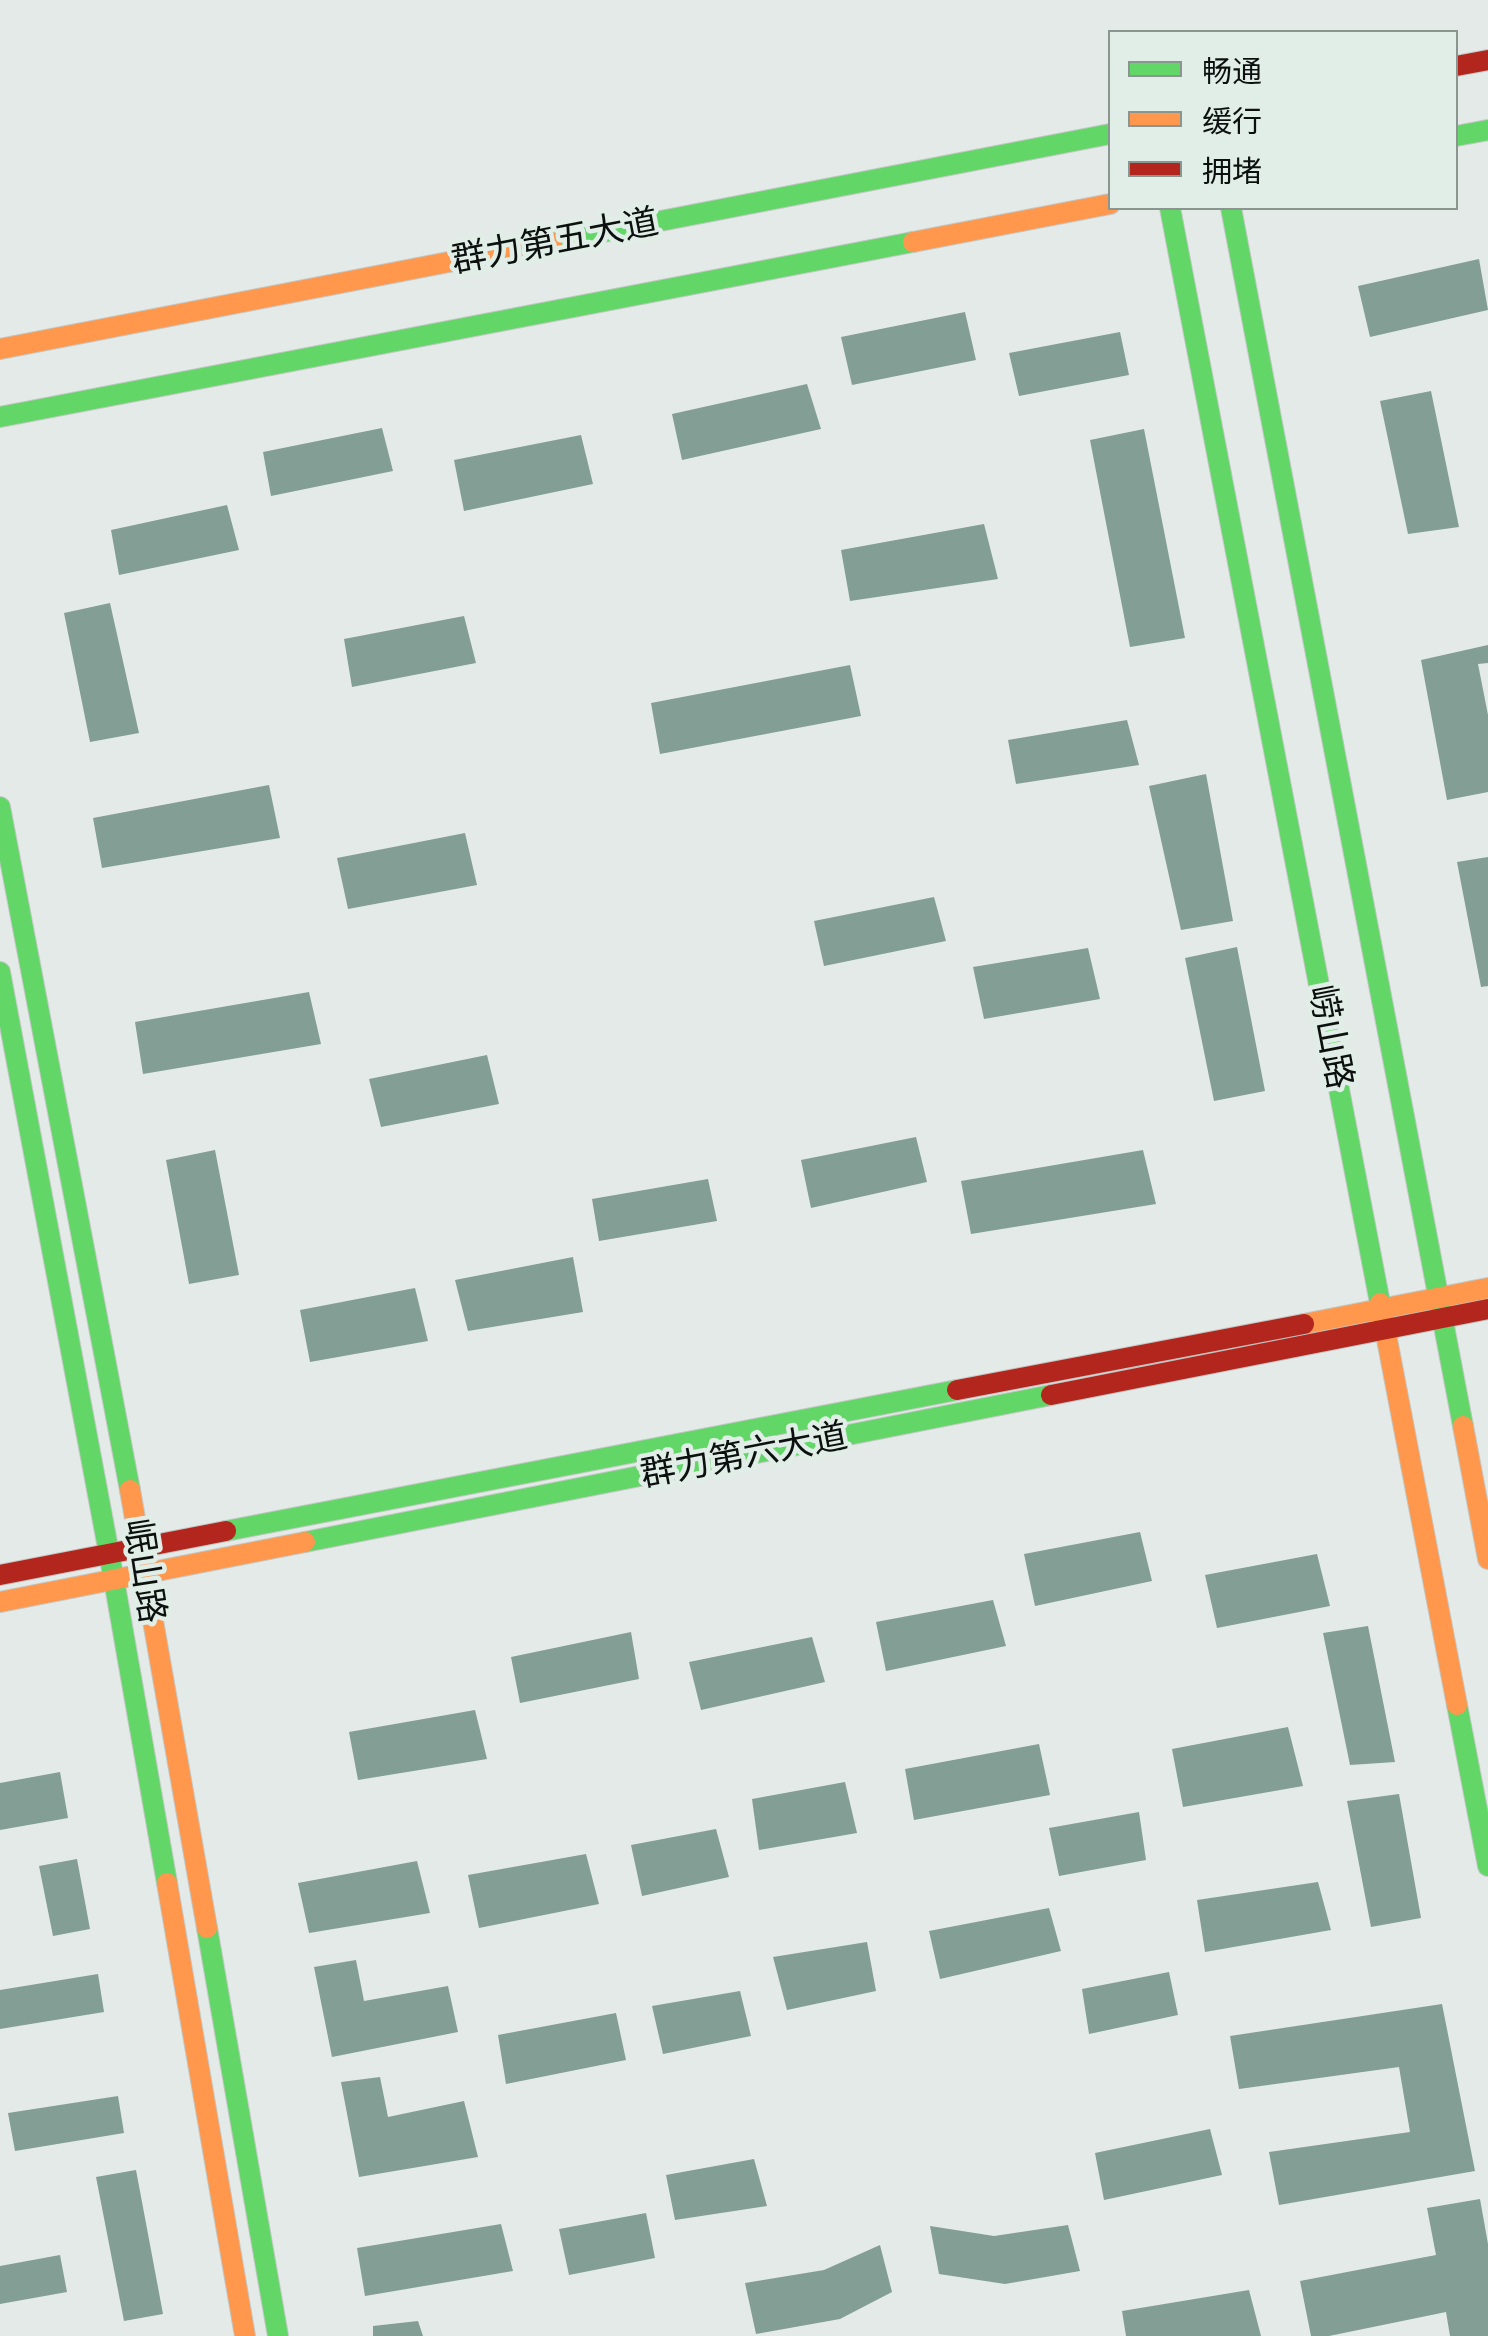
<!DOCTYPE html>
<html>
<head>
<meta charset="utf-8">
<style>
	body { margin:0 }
	#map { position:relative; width:1488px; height:2336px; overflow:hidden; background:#e4eae7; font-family:Mulish,"Noto Sans SC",sans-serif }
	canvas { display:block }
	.legend { position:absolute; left:1108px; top:30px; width:350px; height:180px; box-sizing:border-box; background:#e0eee7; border:2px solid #8b9590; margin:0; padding:12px 18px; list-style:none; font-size:30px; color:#0c100e }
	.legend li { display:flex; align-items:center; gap:20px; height:50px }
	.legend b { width:50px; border:2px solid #8b9590 }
</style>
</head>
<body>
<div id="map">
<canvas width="1488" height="2336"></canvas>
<ul class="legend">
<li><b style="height:12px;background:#63d668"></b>畅通</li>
<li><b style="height:12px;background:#ff974d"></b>缓行</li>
<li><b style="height:12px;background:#b3261e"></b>拥堵</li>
</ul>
</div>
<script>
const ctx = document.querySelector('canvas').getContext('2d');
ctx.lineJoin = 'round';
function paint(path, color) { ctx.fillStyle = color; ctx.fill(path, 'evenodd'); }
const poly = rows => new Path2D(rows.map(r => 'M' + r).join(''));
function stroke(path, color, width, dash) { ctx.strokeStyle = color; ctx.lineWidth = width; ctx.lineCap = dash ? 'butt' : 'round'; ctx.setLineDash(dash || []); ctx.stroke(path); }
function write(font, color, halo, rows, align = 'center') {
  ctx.font = font + ' Mulish,"Noto Sans SC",sans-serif'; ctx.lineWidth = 9; ctx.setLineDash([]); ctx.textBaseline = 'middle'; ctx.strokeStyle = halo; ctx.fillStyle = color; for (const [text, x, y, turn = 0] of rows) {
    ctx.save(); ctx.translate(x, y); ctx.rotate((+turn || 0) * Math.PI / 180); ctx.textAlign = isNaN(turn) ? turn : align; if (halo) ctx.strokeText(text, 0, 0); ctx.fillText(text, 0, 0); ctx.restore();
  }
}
const building = poly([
	[1479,259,1488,310,1370,337,1358,286],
	[965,312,976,360,852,385,841,337],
	[1120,332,1129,375,1019,396,1009,353],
	[807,384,821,429,682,460,672,414],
	[1431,391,1459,527,1408,534,1380,401],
	[382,428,393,471,271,496,263,452],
	[1144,429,1185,638,1130,647,1090,440],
	[581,435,593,484,464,511,454,460],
	[227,505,239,550,119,575,111,530],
	[984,524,998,579,850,601,841,550],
	[110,603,139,733,90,742,64,613],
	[464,616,476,663,352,687,344,639],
	[1488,645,1488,663,1478,664,1488,715,1488,792,1447,800,1421,660],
	[850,665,861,716,660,754,651,703],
	[1127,720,1139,765,1016,784,1008,740],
	[1206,774,1233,921,1181,930,1149,786],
	[269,785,280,838,102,868,93,818],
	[465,833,477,885,348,909,337,858],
	[1488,857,1488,986,1481,987,1457,862],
	[934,897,946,941,824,966,814,921],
	[1237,947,1265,1091,1214,1101,1185,958],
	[1088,948,1100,999,984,1019,973,967],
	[309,992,321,1044,143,1074,135,1022],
	[487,1055,499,1104,381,1127,369,1079],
	[916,1137,927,1182,811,1208,801,1160],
	[215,1150,239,1275,189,1284,166,1160],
	[1143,1150,1156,1204,971,1234,961,1181],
	[708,1179,717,1221,599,1241,592,1199],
	[573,1257,583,1312,468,1331,455,1280],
	[415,1288,428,1341,310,1362,300,1310],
	[1140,1532,1152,1581,1035,1606,1024,1554],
	[1317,1554,1330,1606,1217,1628,1205,1575],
	[993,1600,1006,1646,886,1671,876,1622],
	[1368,1626,1395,1762,1350,1765,1323,1633],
	[631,1632,639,1679,520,1703,511,1657],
	[812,1637,825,1682,701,1710,689,1662],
	[475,1710,487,1759,358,1780,349,1732],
	[1288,1727,1303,1786,1183,1807,1172,1749],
	[1039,1744,1050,1795,914,1820,905,1769],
	[60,1772,68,1818,0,1830,0,1783],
	[845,1782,857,1833,759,1850,752,1799],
	[1399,1794,1421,1918,1371,1927,1347,1801],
	[1139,1812,1146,1860,1059,1876,1049,1828],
	[716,1829,729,1877,642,1896,631,1845],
	[586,1854,599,1904,479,1928,468,1875],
	[77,1859,90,1929,53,1936,39,1866],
	[417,1861,430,1913,309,1933,298,1883],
	[1318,1882,1331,1930,1205,1952,1197,1900],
	[1049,1908,1061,1951,940,1979,929,1931],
	[867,1942,876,1991,787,2010,773,1957],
	[356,1960,364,2001,448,1986,458,2032,332,2057,314,1967],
	[1169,1972,1178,2015,1089,2034,1082,1989],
	[98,1974,104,2012,0,2029,0,1990],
	[740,1991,751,2036,663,2054,652,2006],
	[1442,2004,1475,2171,1279,2205,1269,2152,1410,2132,1399,2067,1239,2089,1230,2036],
	[616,2013,626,2060,506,2084,498,2035],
	[380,2077,388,2117,464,2101,478,2157,359,2177,341,2082],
	[118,2096,124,2133,15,2151,8,2113],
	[1210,2129,1222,2175,1104,2200,1095,2153],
	[754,2159,767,2206,675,2220,666,2175],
	[136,2170,163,2314,124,2321,96,2177],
	[1480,2199,1488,2244,1488,2336,1450,2336,1446,2312,1329,2336,1311,2336,1300,2281,1436,2255,1427,2208],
	[646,2213,655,2258,569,2275,559,2229],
	[501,2224,513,2271,365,2296,357,2248],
	[1068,2225,1080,2271,1005,2284,939,2274,930,2226,994,2236],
	[880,2245,892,2292,840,2319,756,2334,745,2283,824,2270],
	[60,2255,67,2292,0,2304,0,2266],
	[1249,2290,1261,2336,1126,2336,1122,2311],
	[418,2321,423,2336,373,2336,373,2326]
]);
const fast = poly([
	[1456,136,1488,130],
	[1170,208,1380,1303],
	[1231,208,1463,1426],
	[552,242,1110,134],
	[0,417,913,242],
	[0,807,130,1490],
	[0,972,114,1580,167,1883],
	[226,1531,957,1390],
	[305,1542,1051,1395],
	[1457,1705,1488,1866],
	[207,1928,278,2336]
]);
const slow = poly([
	[913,242,1110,204],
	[0,349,552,242],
	[1380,1303,1457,1705],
	[1304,1324,1488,1288],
	[1463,1426,1488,1559],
	[130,1490,207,1928],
	[0,1602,305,1542],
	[167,1883,245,2336]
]);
const jam = poly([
	[1456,66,1488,60],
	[957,1390,1304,1324],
	[1051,1395,1488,1309],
	[0,1575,226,1531]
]);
const streetNames = [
	["群力第五大道",555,242,-11],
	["崂山路",1330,1037,79],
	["群力第六大道",744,1456,-11],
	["岷山路",144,1571,81]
];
paint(building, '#839e95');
stroke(fast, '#c2c7c4', 22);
stroke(slow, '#c2c7c4', 22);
stroke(jam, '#c2c7c4', 22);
stroke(fast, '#63d668', 20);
stroke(slow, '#ff974d', 20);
stroke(jam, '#b3261e', 20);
write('35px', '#0c100e', '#e0eee7', streetNames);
</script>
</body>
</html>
